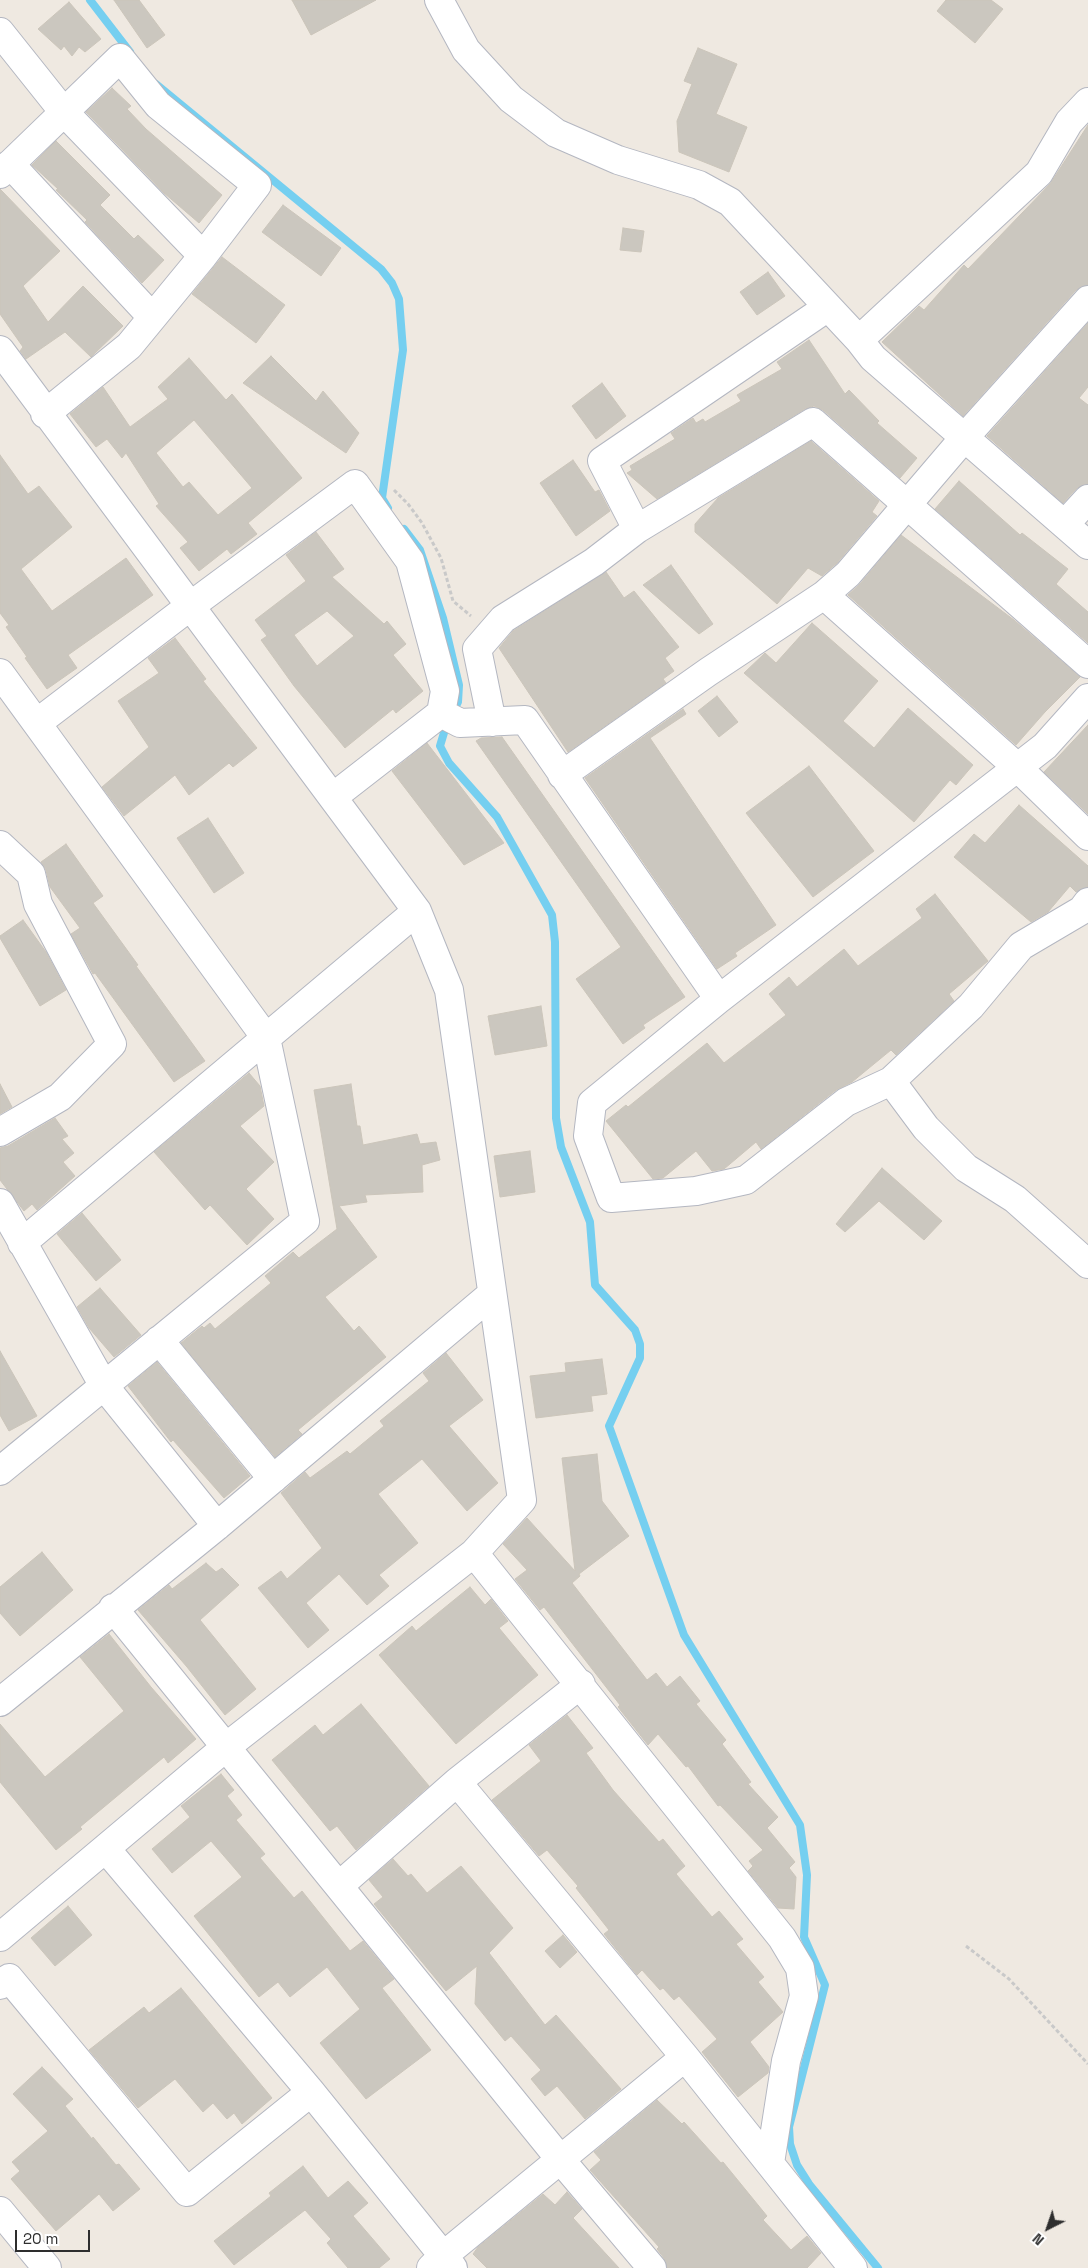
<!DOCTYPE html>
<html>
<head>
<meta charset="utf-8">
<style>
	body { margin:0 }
	#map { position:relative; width:1088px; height:2268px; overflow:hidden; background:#efe9e1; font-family:"Space Grotesk",sans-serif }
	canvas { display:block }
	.north { position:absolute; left:1023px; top:2203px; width:50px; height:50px; -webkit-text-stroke:4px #fff; paint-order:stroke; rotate:221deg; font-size:14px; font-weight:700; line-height:20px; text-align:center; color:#2e2e2e }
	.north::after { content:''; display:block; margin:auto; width:18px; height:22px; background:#2e2e2e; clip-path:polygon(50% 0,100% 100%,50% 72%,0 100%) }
	.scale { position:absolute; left:15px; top:2230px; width:75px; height:22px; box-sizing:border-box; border:2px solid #2e2e2e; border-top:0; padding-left:6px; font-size:15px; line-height:18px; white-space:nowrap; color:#2e2e2e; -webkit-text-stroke:4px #fff; paint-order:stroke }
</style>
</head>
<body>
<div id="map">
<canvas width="1088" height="2268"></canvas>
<div class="north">N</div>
<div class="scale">20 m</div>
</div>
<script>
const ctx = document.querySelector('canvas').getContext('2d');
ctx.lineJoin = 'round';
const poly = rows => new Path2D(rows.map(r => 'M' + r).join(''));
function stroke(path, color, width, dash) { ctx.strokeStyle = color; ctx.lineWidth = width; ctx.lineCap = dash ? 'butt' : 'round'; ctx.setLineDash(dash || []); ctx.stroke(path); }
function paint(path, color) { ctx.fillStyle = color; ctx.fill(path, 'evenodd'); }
const stream = poly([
	[90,0,130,52],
	[156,84,381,269,392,283,399,299,403,350,382,498,388,508],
	[404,529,420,550,443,618,459,685,458,702,446,726,440,746,449,763,497,817,552,915,555,942,556,1118,561,1147,590,1222,595,1285,635,1330,640,1344,640,1358,609,1426,684,1635,800,1825,807,1875,804,1937,825,1985,789,2127,790,2144,797,2165,809,2184,878,2268]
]);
const building = poly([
	[114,0,139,0,165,35,147,48,114,0],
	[292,0,376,0,311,35,292,0],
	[946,0,991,0,1003,9,975,43,937,11,946,0],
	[69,2,101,39,85,52,79,47,72,56,64,46,61,50,38,29,69,2],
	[698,48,737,64,716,114,747,127,729,172,679,152,677,121,692,84,684,81,698,48],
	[112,88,131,106,127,109,146,129,222,195,199,223,164,193,86,112,112,88],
	[1088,125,1088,285,1076,290,963,416,882,342,919,306,924,310,964,265,968,269,1050,184,1088,125],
	[56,141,110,195,100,205,134,239,138,235,164,260,142,283,85,222,87,220,56,190,58,189,32,165,56,141],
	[0,189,60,251,23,286,48,322,83,286,123,326,91,357,65,332,26,359,20,351,23,347,0,314,0,189],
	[283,205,341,248,321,276,262,232,283,205],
	[623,228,644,231,641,252,620,250,623,228],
	[222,257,285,305,256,343,192,294,222,257],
	[768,272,785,296,757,315,740,292,768,272],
	[1088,323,1088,387,1079,398,1088,405,1088,484,1077,488,1063,503,987,436,1088,323],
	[809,340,845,394,849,390,879,421,877,423,917,458,900,478,823,410,814,406,805,409,657,499,627,473,632,470,630,466,675,439,671,433,693,418,696,423,703,419,705,422,741,401,737,395,782,369,777,362,809,340],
	[271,356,316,401,323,391,359,433,346,453,243,383,271,356],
	[189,358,226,400,232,394,302,478,248,523,257,534,231,554,227,549,199,571,180,548,188,542,156,506,159,504,126,453,122,458,107,439,96,447,70,414,103,387,130,427,168,399,158,387,189,358],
	[194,420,252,488,218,515,189,482,183,487,156,453,194,420],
	[602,383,626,416,596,439,572,406,602,383],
	[811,441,879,501,872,512,877,516,837,563,822,576,808,568,777,604,695,532,695,524,718,498,811,441],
	[0,455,28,494,39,486,72,527,21,569,52,611,126,558,153,595,68,655,77,668,47,689,25,658,27,657,6,627,9,625,0,613,0,455],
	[573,460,595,492,599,490,610,511,576,536,540,483,573,460],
	[959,481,1020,535,1022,533,1068,569,1056,584,1088,612,1088,643,935,509,959,481],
	[316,532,344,569,332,577,384,624,387,621,406,644,393,655,423,691,396,713,393,709,345,748,294,686,261,640,267,636,255,620,306,581,286,555,316,532],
	[327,611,354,636,317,666,294,635,327,611],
	[901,535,1014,620,1080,677,1045,712,1016,745,848,595,860,584,901,535],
	[671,565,713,624,699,634,643,585,671,565],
	[606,572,624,598,634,591,679,647,665,658,674,671,663,679,666,683,568,752,499,648,513,631,606,572],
	[812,623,878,681,843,721,874,748,908,708,973,765,956,785,950,780,914,822,744,673,765,653,776,663,812,623],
	[175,638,206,679,203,681,257,748,233,767,229,763,189,795,175,775,124,816,102,787,149,747,118,701,159,673,148,658,175,638],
	[717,696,738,722,719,737,698,711,717,696],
	[683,709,686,714,650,738,776,925,735,953,737,956,717,969,585,778,683,709],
	[1088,725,1088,814,1044,772,1088,725],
	[502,737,685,997,643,1025,645,1028,623,1044,576,979,621,947,476,741,481,738,502,737],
	[427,743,504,843,464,865,392,771,427,743],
	[809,766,874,851,813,897,746,813,809,766],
	[1019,805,1088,866,1088,887,1076,892,1070,886,1048,912,1031,922,954,857,974,834,985,843,1019,805],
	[208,818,244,873,214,893,177,838,208,818],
	[66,844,103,896,93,903,138,965,136,966,205,1061,174,1082,95,973,93,974,71,934,80,928,50,887,46,870,41,862,66,844],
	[935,894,988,961,949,994,954,1001,896,1055,891,1050,852,1082,836,1090,761,1149,756,1142,724,1169,712,1171,696,1151,663,1178,653,1179,606,1121,626,1105,628,1107,707,1043,724,1063,786,1015,769,994,789,977,797,987,844,949,858,966,922,918,916,909,935,894],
	[23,920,46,952,66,990,40,1006,0,938,0,936,23,920],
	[541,1006,547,1046,495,1055,488,1016,541,1006],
	[249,1073,260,1086,264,1106,240,1126,274,1162,246,1189,274,1219,247,1245,210,1205,205,1210,154,1152,249,1073],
	[0,1084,12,1107,0,1114,0,1084],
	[351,1084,357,1126,360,1126,363,1145,417,1134,420,1144,436,1142,440,1160,422,1165,423,1192,365,1195,367,1202,339,1206,377,1257,325,1297,354,1331,359,1326,386,1357,298,1430,302,1434,275,1457,181,1343,202,1326,204,1328,210,1323,215,1329,271,1283,265,1276,293,1252,299,1258,337,1229,314,1090,351,1084],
	[55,1118,68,1136,62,1139,74,1153,63,1162,75,1176,37,1210,32,1204,24,1211,0,1180,0,1148,8,1146,55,1118],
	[530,1151,535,1192,500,1197,494,1156,530,1151],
	[882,1168,942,1221,924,1240,879,1201,845,1232,836,1224,882,1168],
	[82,1213,121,1260,96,1281,57,1234,82,1213],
	[100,1288,141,1335,114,1357,89,1328,77,1307,100,1288],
	[0,1351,37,1416,9,1431,0,1415,0,1351],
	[446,1353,483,1400,449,1426,498,1483,467,1511,422,1459,378,1494,418,1543,379,1575,389,1586,367,1605,339,1574,306,1603,329,1630,308,1648,258,1588,281,1571,287,1579,322,1548,281,1493,305,1472,310,1478,347,1451,350,1454,384,1426,380,1421,429,1381,423,1373,446,1353],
	[602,1359,607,1394,591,1396,593,1411,536,1418,530,1376,566,1372,565,1363,602,1359],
	[157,1362,250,1476,224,1498,173,1440,171,1442,128,1386,157,1362],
	[597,1454,602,1501,629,1536,579,1574,580,1576,572,1583,647,1680,656,1673,667,1687,680,1676,700,1701,696,1704,726,1740,722,1744,751,1782,748,1784,778,1817,767,1828,795,1862,789,1868,796,1877,794,1909,778,1908,748,1871,753,1866,749,1861,763,1850,720,1805,718,1806,688,1766,686,1767,658,1734,648,1745,618,1707,620,1705,544,1607,540,1610,515,1579,527,1570,503,1544,527,1518,575,1571,562,1458,597,1454],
	[42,1552,73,1590,20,1636,0,1613,0,1587,42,1552],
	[206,1563,216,1572,222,1568,239,1585,200,1620,256,1689,225,1715,187,1667,138,1610,169,1585,172,1589,206,1563],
	[470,1587,485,1605,491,1599,508,1621,499,1628,538,1675,456,1744,379,1655,412,1626,416,1631,470,1587],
	[109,1634,151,1687,196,1739,168,1763,164,1757,80,1827,82,1829,56,1850,0,1782,0,1724,45,1777,124,1711,80,1657,109,1634],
	[361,1704,429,1786,356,1850,337,1826,330,1831,272,1760,315,1725,323,1735,361,1704],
	[567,1715,593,1748,586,1753,613,1790,659,1842,663,1839,685,1866,676,1874,712,1917,719,1911,743,1939,736,1944,764,1977,758,1982,783,2012,750,2042,769,2067,768,2073,738,2097,702,2052,717,2039,679,1996,674,2000,663,1988,660,1990,642,1970,637,1975,604,1934,609,1930,576,1888,578,1886,547,1850,539,1856,492,1800,541,1761,529,1745,567,1715],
	[221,1774,234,1790,227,1796,242,1815,236,1820,265,1854,260,1858,294,1898,302,1891,350,1951,363,1941,394,1979,382,1988,431,2050,366,2099,320,2043,360,2009,327,1967,290,1997,278,1982,259,1997,194,1916,242,1877,211,1841,172,1873,152,1849,190,1817,181,1806,221,1774],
	[393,1859,408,1876,411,1874,427,1893,461,1866,513,1928,489,1953,545,2025,556,2015,621,2089,585,2119,557,2086,545,2096,531,2079,541,2070,511,2036,505,2041,475,2004,477,1966,446,1991,374,1904,383,1897,369,1880,393,1859],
	[68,1906,92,1935,55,1966,31,1938,68,1906],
	[563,1935,577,1952,560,1968,545,1951,563,1935],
	[181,1988,272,2098,242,2124,234,2113,227,2119,213,2103,203,2112,175,2079,138,2108,89,2050,144,2007,149,2013,181,1988],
	[42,2067,73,2099,65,2106,92,2139,93,2137,116,2165,119,2164,140,2189,113,2211,99,2194,56,2231,11,2179,20,2171,12,2162,48,2131,13,2094,42,2067],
	[657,2100,682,2124,684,2122,721,2163,723,2162,767,2216,763,2220,791,2250,807,2236,821,2253,807,2268,667,2268,664,2258,657,2249,659,2247,590,2170,601,2160,594,2152,657,2100],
	[303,2166,328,2198,348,2181,368,2203,353,2216,390,2259,379,2268,348,2268,327,2243,331,2239,305,2210,234,2265,214,2241,271,2196,269,2193,303,2166],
	[567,2192,582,2209,573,2218,619,2268,487,2268,473,2254,478,2247,543,2194,555,2205,567,2192]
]);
const path = poly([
	[394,490,408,504,422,523,441,558,453,601,471,616],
	[966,1946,1009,1979,1088,2064]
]);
const minor = poly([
	[439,0,466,50,511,99,556,133,618,160,699,185,730,202,859,340,873,358,1088,545],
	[0,32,63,111,203,256],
	[10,164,152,317],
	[0,174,120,58,158,105,257,185,203,256,129,346,45,414],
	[859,340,1039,173,1069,122,1088,102],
	[0,350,417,911,449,990,522,1500,474,1553,226,1747,0,1937],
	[1065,524,1088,499],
	[637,529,602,461,828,307],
	[824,595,1017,767,1088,836],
	[0,673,266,1038,305,1221,0,1471],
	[1088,698,1045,746,719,999,592,1103,588,1136,611,1198,696,1191,746,1180,846,1102,891,1081,971,1006,1021,946,1082,910,1088,902],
	[441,713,460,723,525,720,719,999],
	[492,722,477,649,503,619,594,562,637,529,813,422,1088,664],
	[37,723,189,607,355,484,410,561,445,691,441,713,333,797],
	[562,775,708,672,824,595,848,574,964,438,1088,300],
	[0,845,31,874,38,904,112,1044,60,1097,0,1132],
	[891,1081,926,1128,966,1168,1015,1199,1088,1264],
	[0,1203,104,1386,217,1526],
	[22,1243,417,911],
	[159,1340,273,1479],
	[474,1553,782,1938,800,1968,804,1996,786,2061,770,2163],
	[113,1608,560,2159,652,2268],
	[0,1702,217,1526,492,1294],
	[457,1782,685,2057,853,2268],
	[106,1849,311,2092,453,2268],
	[340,1885,457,1782,581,1684],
	[0,1985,9,1978,187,2192,311,2092],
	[0,2211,47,2268],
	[431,2268,443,2256,685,2057]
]);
stroke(stream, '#75cff0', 8);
paint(building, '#cbc7bf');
stroke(building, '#cbc5ba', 1);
stroke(minor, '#b4b7c1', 30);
stroke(path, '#c9c9c9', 3, [4, 2.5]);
stroke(minor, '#fff', 28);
</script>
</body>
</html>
